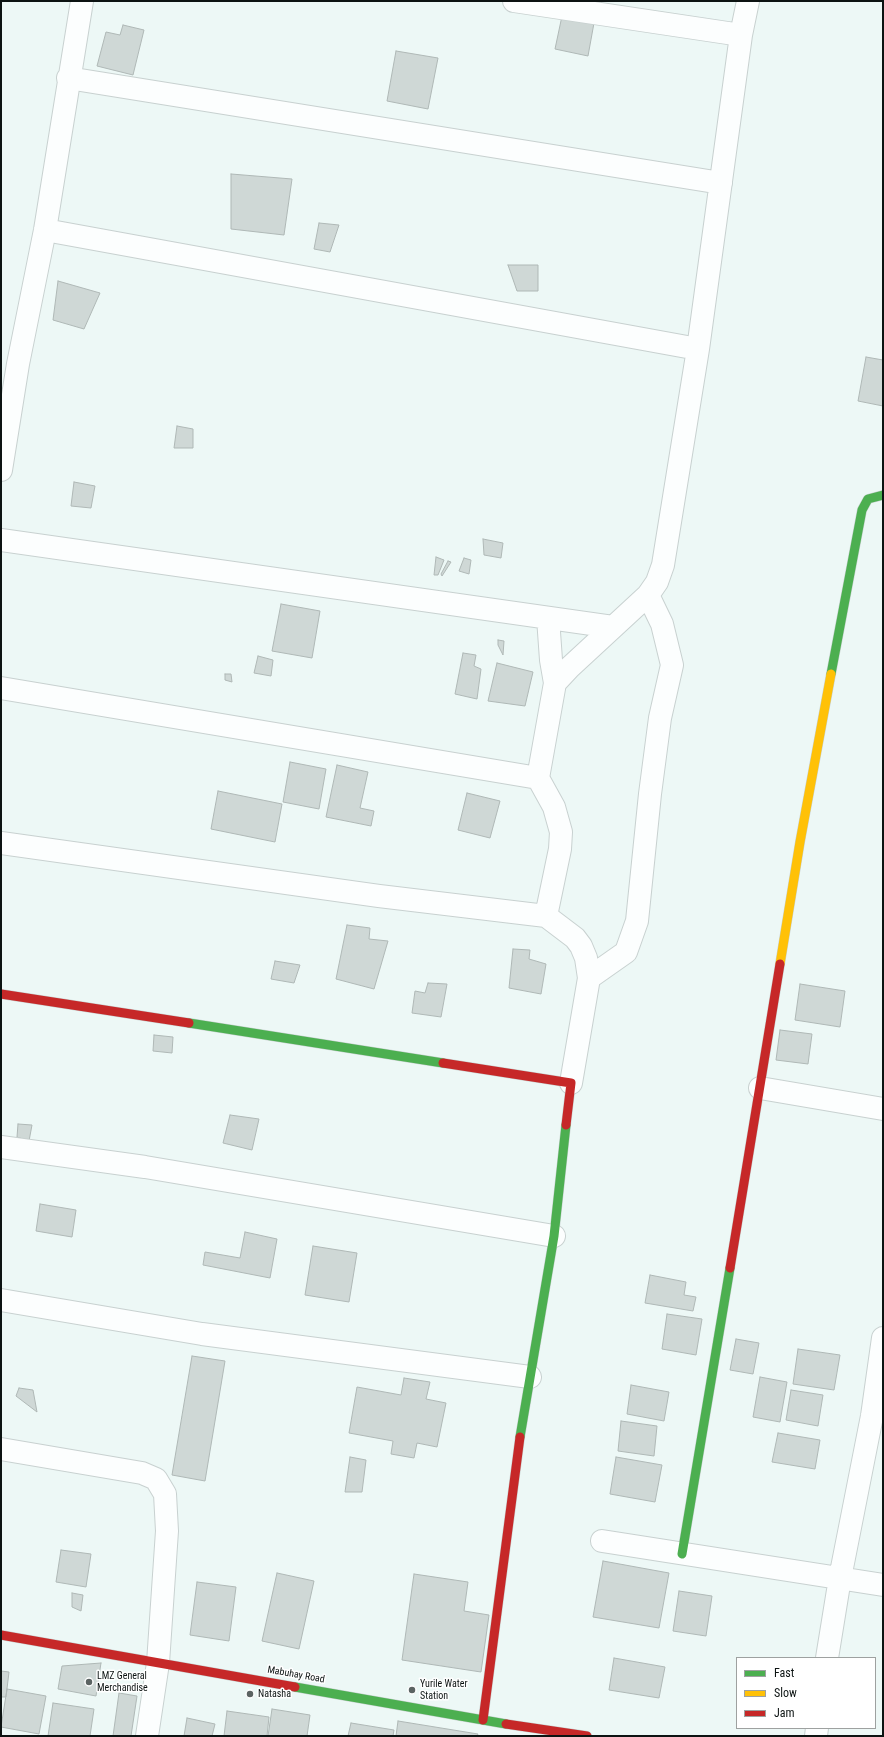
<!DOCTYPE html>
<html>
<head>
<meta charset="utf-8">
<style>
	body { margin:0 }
	#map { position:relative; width:884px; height:1737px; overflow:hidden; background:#edf8f6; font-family:"Roboto Condensed",sans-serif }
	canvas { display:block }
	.frame { position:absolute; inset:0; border:2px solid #0c1312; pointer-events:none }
	.legend { position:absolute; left:736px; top:1657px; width:140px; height:72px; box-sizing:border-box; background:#fff; border:1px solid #9ea1a0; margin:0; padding:5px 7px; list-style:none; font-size:12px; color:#0c1312 }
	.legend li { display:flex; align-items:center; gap:8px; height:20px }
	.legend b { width:20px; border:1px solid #9ea1a0 }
</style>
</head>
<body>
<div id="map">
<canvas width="884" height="1737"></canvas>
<div class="frame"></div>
<ul class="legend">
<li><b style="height:5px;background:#4caf50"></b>Fast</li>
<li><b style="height:5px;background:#ffc107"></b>Slow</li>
<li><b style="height:5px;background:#c62828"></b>Jam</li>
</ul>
</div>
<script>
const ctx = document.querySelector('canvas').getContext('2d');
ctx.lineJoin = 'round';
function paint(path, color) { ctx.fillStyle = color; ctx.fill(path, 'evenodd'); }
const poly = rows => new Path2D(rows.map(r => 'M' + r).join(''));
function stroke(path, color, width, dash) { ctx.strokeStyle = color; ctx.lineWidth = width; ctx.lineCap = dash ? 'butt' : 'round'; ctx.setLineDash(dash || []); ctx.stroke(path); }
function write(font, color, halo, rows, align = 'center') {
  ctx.font = font + ' "Roboto Condensed",sans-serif'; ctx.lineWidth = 3; ctx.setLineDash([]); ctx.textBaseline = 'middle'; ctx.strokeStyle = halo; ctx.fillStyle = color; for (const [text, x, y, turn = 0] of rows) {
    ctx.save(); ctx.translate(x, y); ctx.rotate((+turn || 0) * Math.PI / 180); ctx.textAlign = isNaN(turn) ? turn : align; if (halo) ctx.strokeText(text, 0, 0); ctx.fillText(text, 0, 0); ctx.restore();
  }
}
const building = poly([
	[562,16,594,23,588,56,555,49,562,16],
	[123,25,144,30,133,75,97,66,106,32,120,35,123,25],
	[396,51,438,58,428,109,387,101,396,51],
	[231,174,292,179,284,235,231,229,231,174],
	[319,223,339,225,330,252,314,249,319,223],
	[508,265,538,265,538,291,517,291,508,265],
	[58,281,100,293,84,329,53,320,58,281],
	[866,357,883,360,883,406,858,401,866,357],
	[177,426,193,429,193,448,174,448,177,426],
	[74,482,95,486,91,508,71,506,74,482],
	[483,539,503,543,501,558,484,555,483,539],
	[436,557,444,560,438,575,434,575,436,557],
	[464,558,471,560,469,574,459,571,464,558],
	[448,561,451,562,442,576,441,574,448,561],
	[281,604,320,611,312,658,272,651,281,604],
	[498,640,504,641,503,655,498,645,498,640],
	[463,653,476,655,474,666,481,669,477,699,455,694,463,653],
	[258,656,273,660,271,676,254,673,258,656],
	[497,663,533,672,525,706,488,701,497,663],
	[225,674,231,674,232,682,225,680,225,674],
	[290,762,326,769,319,809,283,802,290,762],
	[337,765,368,772,360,808,374,811,371,826,326,817,337,765],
	[218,791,282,804,275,842,211,829,218,791],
	[467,793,500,801,490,838,458,830,467,793],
	[347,925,370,928,369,939,388,941,374,989,336,979,347,925],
	[513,949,530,950,529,959,546,964,541,994,509,988,513,949],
	[275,961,300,965,294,983,271,979,275,961],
	[428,983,447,984,441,1017,412,1013,415,991,425,993,428,983],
	[800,984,845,991,840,1027,795,1020,800,984],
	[780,1030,812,1034,808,1064,776,1060,780,1030],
	[154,1035,173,1037,172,1053,153,1051,154,1035],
	[230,1115,259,1119,252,1150,223,1143,230,1115],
	[18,1124,32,1125,29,1141,17,1137,18,1124],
	[40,1204,76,1210,72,1237,36,1231,40,1204],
	[245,1232,277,1239,270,1278,203,1265,205,1252,240,1258,245,1232],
	[313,1246,357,1253,349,1302,305,1295,313,1246],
	[650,1275,686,1282,684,1295,696,1297,693,1311,645,1303,650,1275],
	[667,1314,702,1319,696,1355,662,1349,667,1314],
	[736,1339,759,1343,753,1374,730,1370,736,1339],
	[798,1349,840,1355,834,1390,793,1384,798,1349],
	[192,1356,225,1361,205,1481,172,1475,192,1356],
	[760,1377,787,1382,780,1422,753,1417,760,1377],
	[404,1378,430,1382,426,1399,446,1403,437,1447,417,1443,414,1458,391,1454,393,1441,349,1433,357,1387,401,1395,404,1378],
	[631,1385,669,1392,664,1421,627,1414,631,1385],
	[19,1388,33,1390,37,1412,16,1396,19,1388],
	[791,1390,823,1395,818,1426,786,1420,791,1390],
	[621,1421,657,1426,654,1456,618,1451,621,1421],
	[778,1433,820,1440,815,1469,772,1462,778,1433],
	[350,1457,366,1460,362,1492,345,1492,350,1457],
	[616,1457,662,1465,655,1502,610,1494,616,1457],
	[61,1550,91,1554,86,1587,56,1582,61,1550],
	[603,1561,669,1573,659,1628,593,1617,603,1561],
	[277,1573,314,1581,299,1649,262,1641,277,1573],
	[414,1574,468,1582,464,1611,489,1615,481,1672,402,1660,414,1574],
	[197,1582,236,1587,229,1641,190,1635,197,1582],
	[679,1591,712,1596,706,1636,673,1631,679,1591],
	[72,1593,83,1595,81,1611,72,1607,72,1593],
	[614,1658,665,1667,659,1698,609,1690,614,1658],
	[101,1663,96,1696,58,1689,62,1666,101,1663],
	[1,1671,9,1672,6,1697,1,1697,1,1671],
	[7,1689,46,1696,39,1734,1,1727,7,1689],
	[119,1693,137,1696,131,1736,113,1736,119,1693],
	[53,1703,94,1709,90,1736,48,1736,53,1703],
	[272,1709,310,1715,307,1736,268,1736,272,1709],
	[227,1711,269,1717,267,1736,224,1736,227,1711],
	[187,1718,215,1724,212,1736,184,1736,187,1718],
	[398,1721,478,1734,477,1736,396,1736,398,1721],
	[351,1723,394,1730,393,1736,348,1736,351,1723]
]);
const street = poly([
	[514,1,741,35],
	[68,78,721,183],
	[45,230,698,349],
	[1,470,18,364,45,230,82,1],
	[1,540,613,627],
	[548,618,551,660,555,683],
	[1,688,538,778],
	[1,843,379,896,546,916,575,938,581,946,586,958,589,978,571,1083],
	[546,916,560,849,561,832,554,807,538,778,555,683,569,668,648,595,657,582,663,565,698,349,741,35,748,1],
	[589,978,626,952,637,921,650,794,660,718,672,665,662,624,648,595],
	[760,1088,883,1109],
	[1,1147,145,1167,554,1236],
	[1,1300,202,1334,530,1377],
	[1,1449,142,1473,156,1479,165,1494,167,1531,158,1663,147,1736],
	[602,1541,883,1585],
	[827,1658,840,1578,872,1416,883,1338],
	[816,1736,817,1728]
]);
const fast = poly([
	[831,674,862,510,868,499,883,495],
	[189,1023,443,1063],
	[520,1437,554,1236,566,1125],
	[682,1554,730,1268],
	[295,1687,506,1724]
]);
const slow = poly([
	[780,964,800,842,831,674]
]);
const jam = poly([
	[1,994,189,1023],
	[443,1063,571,1083,566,1125],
	[730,1268,780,964],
	[1,1635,295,1687],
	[483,1720,520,1437],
	[506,1724,587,1736]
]);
const markers = [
	[89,1682,4,"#5b6362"],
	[412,1690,4,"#5b6362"],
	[250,1694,4,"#5b6362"]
];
const streetNames = [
	["Mabuhay Road",296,1675,10]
];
const poiNames = [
	["LMZ General",97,1676],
	["Merchandise",97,1688],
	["Yurile Water",420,1684],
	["Station",420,1696],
	["Natasha",258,1694]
];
paint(building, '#cfd8d6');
stroke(building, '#afb8b6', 1);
stroke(street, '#c8d1d0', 24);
stroke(fast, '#c8d1d0', 10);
stroke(slow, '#c8d1d0', 10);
stroke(jam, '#c8d1d0', 10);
stroke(street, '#fcfefe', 22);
stroke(fast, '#4caf50', 9);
stroke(slow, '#ffc107', 9);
stroke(jam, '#c62828', 9);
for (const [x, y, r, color] of markers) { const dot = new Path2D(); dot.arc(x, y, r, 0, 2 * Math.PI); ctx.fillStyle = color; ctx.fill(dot); stroke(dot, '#fff', 1.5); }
write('10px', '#0c1312', '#fff', streetNames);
write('10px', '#0c1312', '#fff', poiNames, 'left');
</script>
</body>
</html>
